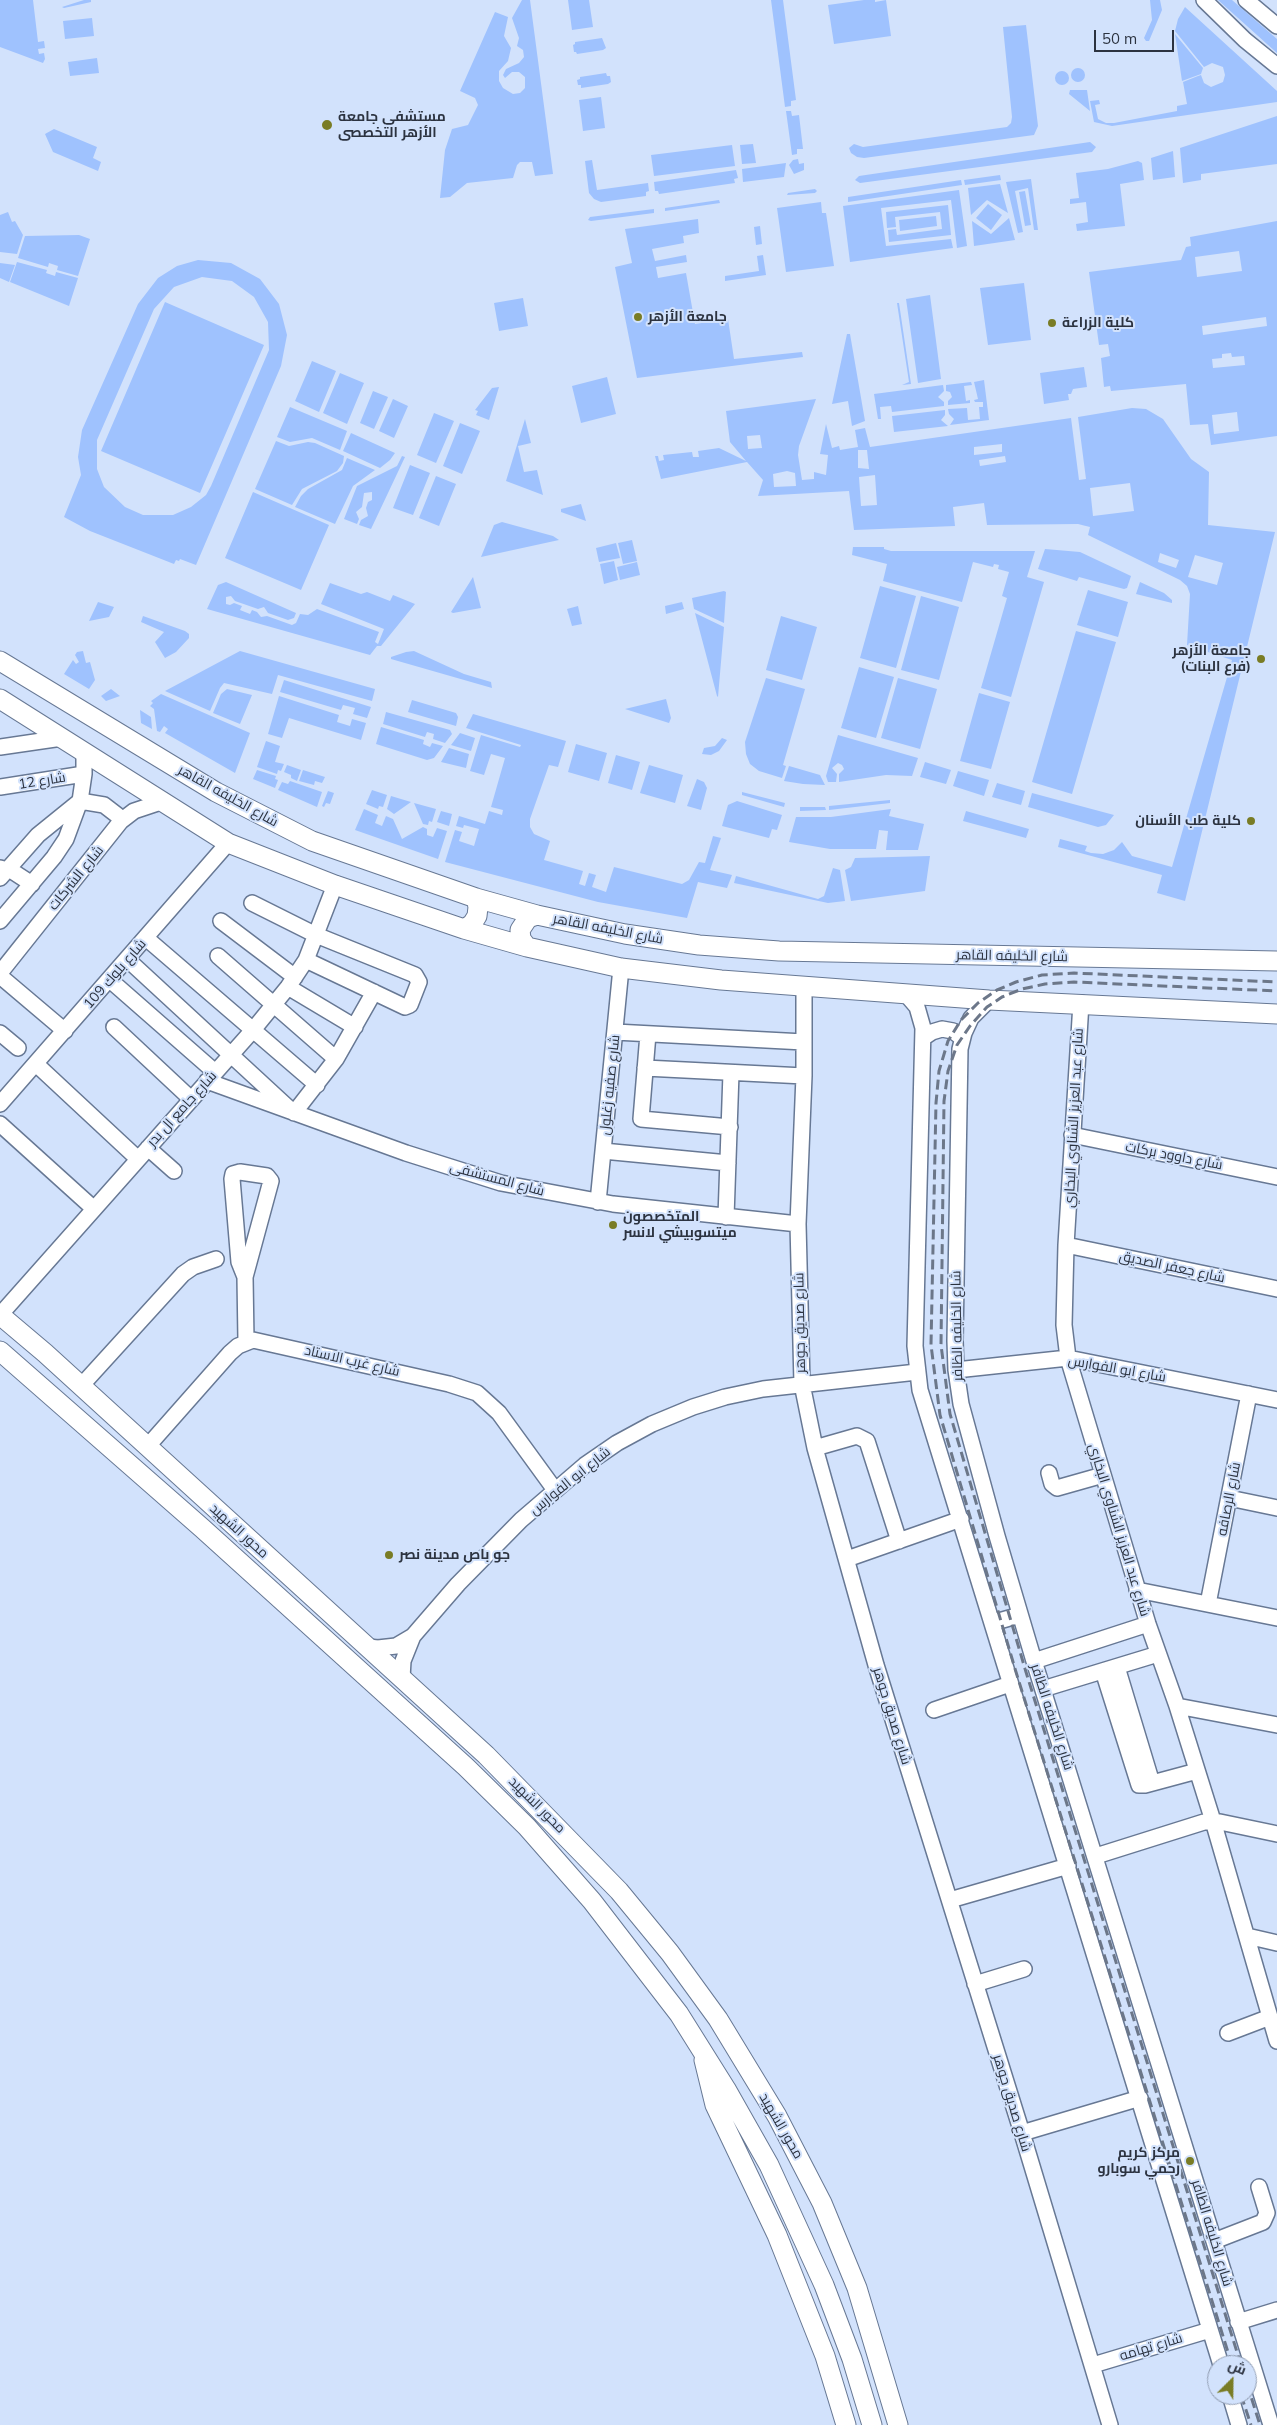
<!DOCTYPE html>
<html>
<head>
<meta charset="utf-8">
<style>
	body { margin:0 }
	#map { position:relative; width:1277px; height:2425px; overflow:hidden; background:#d2e2fc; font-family:Mulish,Cairo,sans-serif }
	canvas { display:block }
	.north { position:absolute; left:1207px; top:2355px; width:50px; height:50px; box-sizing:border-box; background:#d2e2fc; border:1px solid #909cb1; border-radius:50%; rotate:23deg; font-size:14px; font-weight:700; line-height:20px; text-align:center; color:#2c3340 }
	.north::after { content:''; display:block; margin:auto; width:18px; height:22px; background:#797c25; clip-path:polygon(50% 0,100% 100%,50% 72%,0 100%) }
	.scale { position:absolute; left:1094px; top:30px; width:80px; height:22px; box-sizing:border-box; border:2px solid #2c3340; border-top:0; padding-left:6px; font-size:15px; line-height:18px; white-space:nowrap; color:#2c3340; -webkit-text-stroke:4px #d2e2fc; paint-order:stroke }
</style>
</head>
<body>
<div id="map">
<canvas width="1277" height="2425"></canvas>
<div class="north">ش</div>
<div class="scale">50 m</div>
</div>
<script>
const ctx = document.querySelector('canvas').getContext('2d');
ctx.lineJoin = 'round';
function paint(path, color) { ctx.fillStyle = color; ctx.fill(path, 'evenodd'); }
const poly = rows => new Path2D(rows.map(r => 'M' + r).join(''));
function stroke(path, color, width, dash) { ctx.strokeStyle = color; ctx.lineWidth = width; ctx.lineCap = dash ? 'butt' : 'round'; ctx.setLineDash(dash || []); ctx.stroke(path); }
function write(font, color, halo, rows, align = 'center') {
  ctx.font = font + ' Mulish,Cairo,sans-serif'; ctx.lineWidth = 4; ctx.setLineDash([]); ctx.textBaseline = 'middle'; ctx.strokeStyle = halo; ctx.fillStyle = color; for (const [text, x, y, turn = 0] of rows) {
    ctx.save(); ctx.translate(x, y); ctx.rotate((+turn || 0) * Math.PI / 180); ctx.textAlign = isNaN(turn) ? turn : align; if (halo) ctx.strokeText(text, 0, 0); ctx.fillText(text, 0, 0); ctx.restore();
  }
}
const green = poly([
	[0,0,33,0,38,42,44,41,45,48,38,49,39,54,44,53,45,59,43,63,0,47],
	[84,0,91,0,91,2,64,8,62,7],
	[522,0,530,0,553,174,535,176,532,162,520,162,517,165,513,178,467,183,450,197,440,198,445,150,452,129,468,125,478,105,475,98,460,91,495,12,508,17,504,36,511,48,508,61,499,71,499,81,503,88,513,94,520,93,525,88,525,77,519,72,512,72,505,78,503,75,506,69,519,63,524,57,523,50,517,46,519,38,512,18],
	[568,0,589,0,593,27,572,30],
	[771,0,783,0,796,100,791,101,791,106,785,107],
	[864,0,875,0,875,2,886,0,891,36,834,44,828,5],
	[1150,0,1160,0,1162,10,1149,41,1146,41,1144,38,1152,20],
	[1218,0,1232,0,1277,39,1277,53],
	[1185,7,1277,91,1277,102,1112,126,1094,122,1090,101,1099,100,1100,104,1095,105,1098,119,1106,123,1114,123,1177,111,1177,106,1187,104,1183,82,1198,76,1201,75,1204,83,1211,87,1223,82,1225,75,1223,67,1212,63,1204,67,1175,31,1178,19],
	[92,18,94,36,65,39,63,21],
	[1026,25,1038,126,1034,135,864,158,857,157,851,153,849,148,854,144,863,147,1007,127,1011,123,1012,117,1003,27],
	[1175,34,1203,68,1201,74,1182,81],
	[602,38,606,48,603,50,577,54,576,52,574,52,573,45,575,44,575,42],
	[97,58,99,73,70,76,68,62],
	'1071 75a7 7 0 1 1 14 0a7 7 0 1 1-14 0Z',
	'1055 78a7 7 0 1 1 14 0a7 7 0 1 1-14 0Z',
	[606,73,607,76,610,76,611,82,608,84,581,88,581,85,578,85,577,80,580,79,580,77],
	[1070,90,1087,90,1090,111,1069,94],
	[601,97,605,128,583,131,579,100],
	[786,111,791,111,792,116,799,115,803,149,797,149,797,154,792,155],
	[1277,116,1277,164,1201,174,1201,180,1183,183,1180,148],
	[54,129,97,147,93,158,101,162,98,171,53,152,45,134],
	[1090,142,1096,147,1092,152,860,183,855,180,859,176],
	[753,144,756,163,742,164,740,145],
	[732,145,735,166,654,176,651,155],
	[1173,151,1175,177,1153,180,1151,158],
	[798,159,799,164,804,163,804,170,794,174,789,165,793,160],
	[592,160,597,190,648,183,649,191,646,192,646,196,601,202,594,199,589,193,585,161],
	[1138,161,1142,163,1144,180,1120,184,1125,226,1077,231,1076,224,1088,222,1086,202,1070,204,1070,199,1079,198,1076,173,1108,169],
	[786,163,784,177,743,182,742,169],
	[736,170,738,178,734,179,735,183,659,194,658,191,655,191,654,182],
	[1000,175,1001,180,965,185,964,180],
	[1031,179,1038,230,1034,230,1028,188,1015,191,1023,232,1018,233,1006,182],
	[961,180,962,185,848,202,848,197],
	[1000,184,1008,213,987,200,971,215,968,188],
	[815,189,817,191,815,193,787,195,788,193],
	[959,190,967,246,957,248,951,200,881,208,886,246,951,239,953,248,850,262,843,206],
	[1025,191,1031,225,1025,226,1019,192],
	[719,200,720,203,665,211,665,208],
	[821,202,822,213,826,213,834,266,786,272,777,208],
	[988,204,1002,215,991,230,976,218],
	[948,205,951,235,889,242,888,230,896,229,897,235,942,229,940,212,895,217,896,227,887,228,886,212],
	[654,209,654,213,591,221,588,220,590,217],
	[8,212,12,222,15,221,23,235,17,254,0,252,0,215],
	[936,216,937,226,900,231,899,220],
	[1009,218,1015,240,974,246,972,221,991,234],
	[698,219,699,233,683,236,684,243,652,249,655,261,686,255,687,262,656,267,658,278,686,273,695,324,728,319,734,359,802,352,803,357,637,378,615,267,632,263,625,229],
	[1277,221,1277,436,1211,445,1208,424,1190,425,1186,384,1111,391,1110,386,1104,387,1101,358,1110,356,1108,344,1099,345,1089,272,1181,260,1186,247,1191,246,1190,237],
	[1239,251,1242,271,1197,277,1195,257],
	[1266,317,1267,326,1203,335,1202,326],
	[1231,353,1232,357,1244,356,1245,365,1213,368,1212,359,1222,358,1222,354],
	[1237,412,1239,431,1214,434,1212,415],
	[760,226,762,244,756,245,754,227],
	[79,235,90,239,78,276,57,270,58,266,49,263,48,267,18,258,25,236],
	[763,255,766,275,725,281,725,276,759,271,757,256],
	[198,260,231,263,260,279,279,304,287,335,281,366,196,565,180,559,179,561,176,560,174,564,90,531,64,517,81,475,78,457,82,430,138,304,158,278,177,266],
	[202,277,232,281,254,297,268,322,269,350,211,486,206,495,191,507,173,515,143,515,125,507,104,487,97,469,97,440,154,309,174,287],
	[17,262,47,270,46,273,55,276,56,272,78,278,69,306,10,282],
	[0,263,15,265,9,282,0,278],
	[1024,283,1031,340,988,345,980,288],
	[930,295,941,379,918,383,906,299],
	[523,298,528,326,499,331,494,303],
	[165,302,264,345,200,493,101,451],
	[899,303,911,384,902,385,909,382,897,303],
	[847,334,850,334,865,421,852,426,848,401,832,404],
	[312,361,336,371,319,412,295,401],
	[1084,367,1087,387,1073,389,1071,394,1068,394,1069,400,1044,404,1040,373],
	[340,373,364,383,347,424,323,413],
	[607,377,616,414,581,423,572,386],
	[984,380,989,420,950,425,954,419,949,414,948,409,967,408,968,420,980,419,979,407,983,407,983,402,975,402,974,400,978,399,974,382],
	[971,382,972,385,964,386,966,401,970,400,970,403,948,405,948,401,952,397,950,392,946,391,946,385],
	[943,385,944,391,938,397,944,402,944,406,892,412,891,406,880,407,881,419,878,419,874,394],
	[499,387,489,420,476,415,478,411,475,410,492,388],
	[373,391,388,397,374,429,360,423],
	[393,399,408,406,394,438,379,431],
	[816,399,799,446,798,455,802,480,814,479,814,472,826,475,828,455,820,454,826,424,832,448,839,446,840,450,858,447,855,430,865,428,870,447,1071,418,1079,480,1086,479,1078,417,1132,408,1146,409,1163,419,1191,459,1209,472,1208,525,1275,532,1185,901,1157,893,1162,875,1058,847,1060,839,1087,846,1085,851,1091,853,1103,854,1114,850,1122,842,1132,856,1172,867,1232,660,1187,645,1190,594,1187,586,1180,580,1088,535,1090,527,1078,524,987,525,984,503,953,507,955,526,854,530,849,491,758,496,763,480,747,462,661,479,655,456,658,456,659,461,664,460,663,455,692,452,693,457,699,457,698,451,719,448,746,461,730,442,726,411],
	[760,435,762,448,748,449,747,436],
	[1002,444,1002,452,974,455,974,447],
	[858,450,867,450,869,469,858,468],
	[1005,456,1006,462,980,466,979,460],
	[787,471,795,473,796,486,774,487,773,474],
	[875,475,877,505,861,506,859,477],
	[1130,483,1134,511,1093,516,1090,488],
	[1160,553,1179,560,1176,568,1158,562],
	[1195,555,1223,563,1217,585,1188,577],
	[290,407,347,431,340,450,312,438,290,442,277,437],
	[945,410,945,415,941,420,948,426,894,432,892,416],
	[434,413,454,421,436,463,417,455],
	[525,419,531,443,518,446,524,472,537,470,543,495,506,481],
	[460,423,480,431,462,474,443,466],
	[351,433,395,453,390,460,380,468,343,451],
	[276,441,289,446,308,442,315,443,344,456,343,463,337,471,302,489,292,505,255,489],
	[402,456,405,457,371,529,359,525,361,520,368,516,366,508,368,502,372,500,372,492,364,493,362,507,356,512,359,519,357,524,344,519,357,486,397,466],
	[347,458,375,470,353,486,335,524,295,507,301,496,308,489,342,470],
	[410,465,430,473,413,515,393,508],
	[436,476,456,484,439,526,419,518],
	[253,492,329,525,301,590,225,558],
	[581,504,586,521,561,512,561,509],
	[502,522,553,536,559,540,481,557,494,525],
	[632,540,637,561,623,564,618,543],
	[616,543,620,558,599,562,596,548],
	[853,547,884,547,884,549,891,551,1035,551,1027,577,1044,582,1011,697,981,688,1007,598,1002,596,1009,572,998,569,999,565,994,564,993,567,973,562,962,602,883,581,887,564,852,555],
	[1045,549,1080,552,1131,576,1127,588,1124,589,1079,577,1077,581,1038,569],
	[614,561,618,580,604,584,600,564],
	[637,562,640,575,620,580,617,567],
	[473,577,481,608,453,613,451,612],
	[226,582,296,613,294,618,288,620,268,613,264,607,258,609,235,601,231,596,226,597,226,604,230,605,234,603,242,606,240,610,250,614,252,610,257,612,261,617,267,616,292,625,296,623,300,614,308,615,317,609,379,632,375,642,378,644,384,629,321,604,330,583,361,594,367,592,390,601,393,595,415,604,381,646,377,646,370,655,207,609,218,585],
	[1140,582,1164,593,1172,600,1172,603,1136,594],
	[880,586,916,596,896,668,860,658],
	[1088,590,1128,602,1118,637,1077,625],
	[724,591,726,592,724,623,694,609,692,598],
	[921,596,959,607,939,680,901,670],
	[98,602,114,607,109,617,89,621],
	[682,602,684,609,666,614,665,606],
	[578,606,582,624,572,626,567,609],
	[695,613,724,627,718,697,717,696],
	[143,616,185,631,189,634,189,638,176,652,165,658,155,642,164,632,141,622],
	[781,616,817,627,802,680,766,670],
	[1076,631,1116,642,1072,794,1032,782],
	[83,651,86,663,90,662,95,680,89,689,64,674,73,660,76,664,79,662,75,655,77,652],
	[240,651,375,689,372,701,278,675,272,694,224,683,220,688,210,711,165,691],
	[414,651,464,674,491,682,492,688,391,659,391,657,406,652],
	[859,667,894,677,876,738,841,728],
	[766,678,805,689,783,765,786,766,782,778,759,771,750,764,746,754,745,742],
	[898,678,937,689,920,749,881,738],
	[284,680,371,707,367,718,353,714,355,708,343,705,341,710,280,692],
	[111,689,120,696,106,701,101,696],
	[227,689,252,695,240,724,213,713,221,694],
	[979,693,1010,702,991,769,960,761],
	[161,694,250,733,235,773,165,733,168,729,164,726,160,732,157,731,154,709,150,706,153,703,151,701],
	[279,696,339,715,337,722,350,726,352,719,366,723,361,740,289,718,282,738,268,734],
	[666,699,671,718,669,723,625,709],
	[412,700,456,713,458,717,456,726,408,712],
	[140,710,151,717,152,729,141,723],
	[386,712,450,730,452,734,445,743,433,739,434,734,427,732,425,737,383,724],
	[473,714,566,741,558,767,549,765,530,819,530,827,534,834,550,841,544,860,583,871,579,884,585,886,589,873,596,875,592,887,606,892,614,867,682,884,689,880,699,862,705,863,713,836,721,838,710,870,732,875,727,888,698,882,687,918,598,902,445,862,455,830,462,832,459,841,474,846,479,829,464,825,463,828,456,826,459,816,485,824,489,811,502,815,503,810,491,807,505,758,491,754,484,775,470,771,481,735,520,747,521,745,466,728],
	[381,727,424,740,423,744,430,747,432,743,443,746,434,758,427,760,376,744],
	[460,733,475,738,471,751,451,745],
	[838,735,918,758,912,776,886,775,839,782,839,774,844,769,842,765,838,763,832,768,837,774,836,782,828,782,826,776],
	[722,738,727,740,719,751,711,755,702,754,704,748,715,746],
	[266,741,280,746,275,762,284,764,281,771,278,770,277,774,257,767],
	[576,744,607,753,599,781,568,772],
	[449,748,469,754,466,768,441,762],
	[616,755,640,762,632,790,608,783],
	[925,762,951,770,946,784,920,777],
	[287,765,301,770,297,781,291,778,291,775,284,772],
	[649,765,683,775,675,803,640,793],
	[789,766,820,775,825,785,803,784,784,781],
	[257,770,276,776,275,779,278,780,275,788,253,779],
	[303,770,325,777,322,783,315,781,314,785,299,781],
	[958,771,989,780,984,796,953,786],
	[697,779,704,782,707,788,701,810,687,806],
	[290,781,322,792,317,807,278,790,282,782,288,784],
	[997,783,1025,791,1021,805,992,797],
	[372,790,387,795,383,807,379,806,378,809,366,804],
	[328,791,334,793,330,804,326,803,324,807,322,806],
	[742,792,785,803,784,807,742,795],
	[1032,793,1114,815,1106,825,1098,827,1028,807],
	[391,796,411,802,394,814,387,809],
	[890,800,890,803,829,810,829,806],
	[737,801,782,815,777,830,772,829,769,838,722,826,728,805],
	[414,803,436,809,432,822,429,821,428,825,423,824],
	[800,807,825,807,826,810,800,811],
	[364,809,378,815,375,823,382,826,386,816,393,819,402,839,423,827,427,829,427,835,433,837,437,828,447,831,438,859,355,830],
	[891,809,889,816,924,824,918,850,886,850,888,831,879,830,876,849,830,849,789,842,796,817,831,817],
	[441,811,452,814,449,826,437,822],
	[966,811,1029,829,1026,838,963,821],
	[930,856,925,891,851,901,845,870,851,867,855,858],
	[833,868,840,870,845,901,828,903,734,883,736,876,818,899,824,896]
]);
const minor = poly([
	[1204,0,1245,40,1277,66],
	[1246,0,1277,26],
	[0,747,62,738],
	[0,787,84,774],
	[0,868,12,871,32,884],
	[0,878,38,835,80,801,104,805,117,815,121,821],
	[252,903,316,935,415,975,419,982,410,1005,405,1007,306,960],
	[0,921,54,857,66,839,80,801,84,774,84,751],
	[221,921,295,977],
	[146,938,317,1085],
	[218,956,336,1059],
	[127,959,294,1113,336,1059,374,992],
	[0,973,121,821,134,811,164,801],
	[0,976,65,1031],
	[110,980,215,1072],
	[288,987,355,1027],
	[804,987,804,1076,798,1224,802,1384,815,1448,876,1665,1022,2133,1110,2425],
	[905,993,917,1007,923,1028,915,1346,920,1390,1221,2365],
	[989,1000,971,1018,964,1033,960,1049,955,1341,956,1370,961,1404,997,1536,1034,1661,1271,2425],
	[1081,1003,1066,1245,1064,1325,1068,1358,1148,1624,1177,1706,1213,1821,1277,2041],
	[114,1027,191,1099],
	[615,1032,804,1042],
	[0,1033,18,1048],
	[648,1034,641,1119,730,1127],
	[923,1038,932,1032,942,1029,953,1031,962,1038],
	[36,1064,138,1159],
	[645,1068,804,1076],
	[207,1081,406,1153,501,1183,613,1204,798,1224],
	[0,1104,228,843],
	[0,1124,93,1208],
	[1072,1135,1277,1177],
	[148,1148,174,1171],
	[603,1151,728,1163],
	[240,1172,267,1176,271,1181,245,1277,239,1262,232,1179,233,1174,240,1172],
	[598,1202,621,968],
	[726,1217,731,1073],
	[1066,1245,1277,1289],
	[245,1277,246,1341],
	[0,1315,253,1030,288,987,306,960,335,885],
	[956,1370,1068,1358,1277,1400],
	[81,1386,183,1274,193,1267,216,1259],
	[147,1447,230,1353,238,1346,253,1340,449,1384,477,1393,499,1413,555,1490],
	[815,1448,857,1436,867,1441,899,1541],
	[1049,1473,1052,1484,1057,1488,1103,1475],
	[1229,1498,1277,1508],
	[847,1559,961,1519],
	[1137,1590,1277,1618],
	[1208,1604,1249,1394],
	[992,1623,1020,1615],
	[368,1647,378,1648,396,1646,413,1636],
	[1034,1661,1148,1624],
	[1117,1667,1152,1783],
	[1103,1671,1139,1785,1145,1785,1197,1771],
	[402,1678,403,1661,413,1636,458,1584,521,1520,585,1465,617,1443,652,1424,693,1407,725,1397,763,1389,917,1372],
	[1043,1689,1158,1654],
	[1177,1706,1277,1725],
	[934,1710,1010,1684],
	[1096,1856,1204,1822,1220,1822,1277,1834],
	[950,1900,1068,1866],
	[1247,1936,1277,1943],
	[975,1984,1024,1969],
	[1228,2033,1270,2017],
	[1022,2133,1140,2098],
	[1214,2241,1263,2222,1267,2213,1259,2187],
	[1238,2322,1277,2310],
	[1093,2365,1210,2330],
	[1230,2395,1239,2425]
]);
const major = poly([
	[0,661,216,792,312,841,476,898,537,915,625,934,699,945,779,951,1277,961],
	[0,699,228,843,335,885,464,929,527,947,621,968,721,980,989,1000,1277,1014],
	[464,929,472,924,477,916,478,907,476,898],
	[527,947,521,939,520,930,528,918,537,915],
	[0,1315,45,1353,486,1755,619,1891,670,1953,718,2019,777,2116,822,2203,857,2288,898,2425],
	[0,1351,202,1528,466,1767,527,1827,592,1901,679,2014,726,2089,769,2165,824,2285,852,2359,872,2425],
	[704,2060,715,2105,777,2235,825,2356,846,2425]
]);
const rail = poly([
	[1232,2365,1016,1672,940,1415,931,1345,936,1103,939,1071,948,1041,961,1020,978,1003,997,990,1016,982,1042,975,1074,973,1277,982],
	[1241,2365,1026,1672,950,1414,941,1345,944,1101,948,1071,957,1045,970,1026,987,1007,1002,997,1022,989,1045,984,1074,982,1277,991],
	[1247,2384,1260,2425],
	[1241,2395,1251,2425]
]);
const markers = [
	[327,125,6,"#797c25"],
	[638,317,5,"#797c25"],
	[1052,323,5,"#797c25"],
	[1261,659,5,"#797c25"],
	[1251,821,5,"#797c25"],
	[613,1225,5,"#797c25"],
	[389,1555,5,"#797c25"],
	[1190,2161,5,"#797c25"]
];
const poiNames = [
	["مستشفى جامعة",338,117],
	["الأزهر التخصصى",338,133],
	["جامعة الأزهر",648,317],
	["كلية الزراعة",1062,323],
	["جامعة الأزهر",1251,651,"right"],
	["(فرع البنات)",1251,667,"right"],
	["كلية طب الأسنان",1241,821,"right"],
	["المتخصصون",623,1217],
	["ميتسوبيشي لانسر",623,1233],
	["جو باص مدينة نصر",399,1555],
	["مركز كريم",1180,2153,"right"],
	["رحمي سوبارو",1180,2169,"right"]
];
const streetNames = [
	["شارع 12",42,781,-9],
	["شارع الخليفه القاهر",228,796,29],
	["شارع الشركات",76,878,-51],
	["شارع الخليفه القاهر",608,929,11],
	["شارع الخليفه القاهر",1012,956,1],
	["شارع بلوك 109",115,974,-49],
	["شارع صفيه زغلول",610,1085,-84],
	["شارع جامع ال بدر",182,1109,-48],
	["شارع عبد العزيز الشناوي البخاري",1074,1118,-87],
	["شارع داوود بركات",1174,1156,11],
	["شارع المستشفى",497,1179,15],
	["شارع جعفر الصديق",1172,1267,12],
	["شارع صديق جوهر",800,1323,-91],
	["شارع الخليفه الظافر",957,1326,-91],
	["شارع غرب الاستاد",352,1361,13],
	["شارع ابو الفوارس",1117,1369,10],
	["شارع ابو الفوارس",570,1481,-39],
	["شارع الرصافه",1229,1499,-79],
	["شارع عبد العزيز الشناوي البخاري",1119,1530,73],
	["محور الشهيد",239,1531,42],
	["شارع صديق جوهر",892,1716,73],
	["شارع الخليفه الظافر",1052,1717,72],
	["محور الشهيد",537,1805,45],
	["شارع صديق جوهر",1012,2103,73],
	["محور الشهيد",781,2126,60],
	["شارع الخليفه الظافر",1212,2233,73],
	["شارع تهامه",1151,2347,-17]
];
paint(green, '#9fc2fe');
stroke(minor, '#677894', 18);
stroke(major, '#677894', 21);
stroke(minor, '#fff', 15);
stroke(major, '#fff', 19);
stroke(rail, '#6c7789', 3, [10, 5]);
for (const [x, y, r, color] of markers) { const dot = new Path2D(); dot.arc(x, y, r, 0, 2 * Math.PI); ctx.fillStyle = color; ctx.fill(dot); stroke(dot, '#d2e2fc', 2); }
write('bold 14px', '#2c3340', '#d2e2fc', poiNames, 'left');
write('14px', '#2c3340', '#d2e2fc', streetNames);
</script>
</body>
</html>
